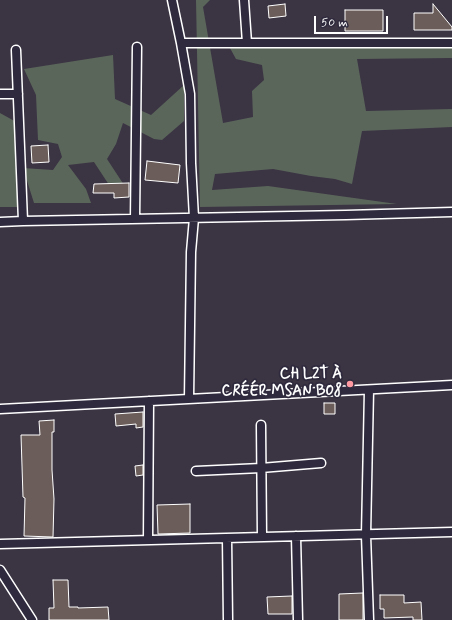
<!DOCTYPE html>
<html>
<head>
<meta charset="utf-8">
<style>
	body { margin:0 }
	#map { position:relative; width:452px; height:620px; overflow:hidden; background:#3b3443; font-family:Mynerve,sans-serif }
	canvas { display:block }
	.scale { position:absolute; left:314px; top:16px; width:74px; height:18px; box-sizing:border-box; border:2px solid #fff; border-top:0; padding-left:5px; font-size:12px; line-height:14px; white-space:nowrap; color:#fff; -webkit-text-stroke:3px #2f2a3d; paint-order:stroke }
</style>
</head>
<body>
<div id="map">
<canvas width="452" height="620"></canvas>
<div class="scale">50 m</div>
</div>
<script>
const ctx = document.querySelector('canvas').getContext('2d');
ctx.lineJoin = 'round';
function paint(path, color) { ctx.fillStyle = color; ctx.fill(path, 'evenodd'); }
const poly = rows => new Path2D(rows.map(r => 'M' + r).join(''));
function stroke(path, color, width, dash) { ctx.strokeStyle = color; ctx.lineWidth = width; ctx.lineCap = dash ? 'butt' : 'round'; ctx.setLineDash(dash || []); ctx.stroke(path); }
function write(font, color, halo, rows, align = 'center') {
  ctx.font = font + ' Mynerve,sans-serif'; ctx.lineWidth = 3.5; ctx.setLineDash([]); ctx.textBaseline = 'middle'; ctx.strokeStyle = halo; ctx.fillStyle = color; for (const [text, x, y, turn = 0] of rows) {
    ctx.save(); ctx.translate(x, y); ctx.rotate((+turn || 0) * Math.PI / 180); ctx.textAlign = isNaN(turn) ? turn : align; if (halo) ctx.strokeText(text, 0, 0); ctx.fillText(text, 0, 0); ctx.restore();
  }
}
const green = poly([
	[196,0,210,0,203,7,223,123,253,117,252,91,264,80,262,65,236,59,225,39,452,45,452,58,357,59,366,111,452,109,452,127,362,131,352,184,335,179,311,176,273,169,215,174,212,190,268,186,397,204,200,207],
	[113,55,115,99,151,115,184,85,184,121,162,140,154,139,123,123,116,144,107,159,124,185,115,194,94,162,68,165,86,189,91,203,34,203,23,168,53,170,62,157,58,144,38,140,36,95,24,69],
	[0,113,18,123,23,207,0,207]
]);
const building = poly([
	[285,4,286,16,269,18,268,6,285,4],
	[433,4,452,27,452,30,414,30,414,13,433,13,433,4],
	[345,10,383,10,383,31,345,31,345,10],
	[48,145,49,162,32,163,31,146,48,145],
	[147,161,180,165,178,183,145,180,147,161],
	[129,183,129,197,114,198,114,193,93,193,94,184,129,183],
	[324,403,335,403,335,414,324,414,324,403],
	[143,412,143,427,136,428,136,424,116,426,115,414,143,412],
	[54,420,54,432,52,432,52,470,54,499,53,537,24,536,25,498,23,497,21,435,40,435,39,421,54,420],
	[143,465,143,475,136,476,135,466,143,465],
	[190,504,190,533,158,534,157,505,190,504],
	[53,580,68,580,69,607,78,607,78,608,108,607,109,620,49,620,49,608,54,608,53,580],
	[363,593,363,620,339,620,339,594,363,593],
	[380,595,404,595,404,603,421,602,422,620,413,620,413,617,384,618,384,609,380,609,380,595],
	[292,596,292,614,268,614,267,597,292,596]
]);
const street = poly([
	[172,0,181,43,190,94,191,163,194,218,191,252,189,399],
	[244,0,247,43],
	[181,43,452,43],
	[16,50,23,221],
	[0,94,18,94],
	[135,219,137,47],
	[0,222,23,221,346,215,452,212],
	[369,390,366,535,369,620],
	[0,409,452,385],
	[261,425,262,537],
	[196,471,261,468,321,463],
	[296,536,298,620],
	[227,538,228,620],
	[148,540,149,401],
	[0,544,452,532],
	[0,570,32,620]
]);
const markers = [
	[350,384,4,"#ff9aa2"]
];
const poiNames = [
	["CH L2T À",342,375],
	["CRÉÉR MSAN B08",342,392]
];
paint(green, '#5b665b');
paint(building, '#6b5d59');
stroke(building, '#fff', 1);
stroke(street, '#fff', 11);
stroke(street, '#2f2a3d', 8);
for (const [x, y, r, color] of markers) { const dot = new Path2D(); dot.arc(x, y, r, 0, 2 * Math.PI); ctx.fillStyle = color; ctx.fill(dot); stroke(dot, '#2f2a3d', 1.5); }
write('bold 15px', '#fff', '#2f2a3d', poiNames, 'right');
</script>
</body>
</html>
